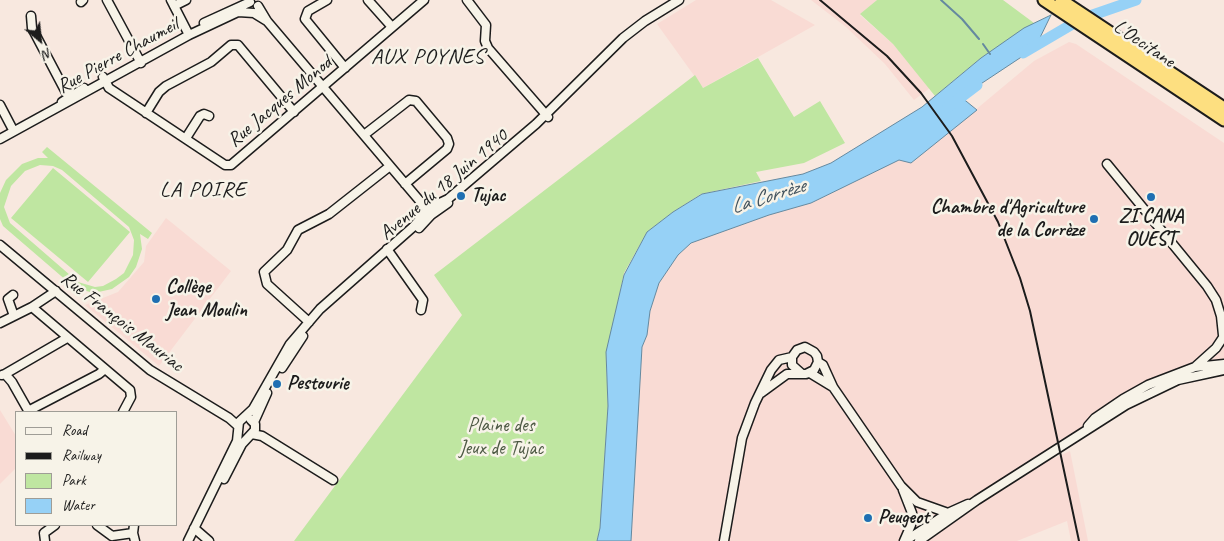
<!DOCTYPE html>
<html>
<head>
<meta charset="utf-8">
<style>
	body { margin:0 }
	#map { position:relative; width:1224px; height:541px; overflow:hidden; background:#f8e8df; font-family:Caveat,sans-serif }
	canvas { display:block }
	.legend { position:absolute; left:15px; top:411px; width:162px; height:115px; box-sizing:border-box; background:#f7f3e8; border:1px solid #9f9d96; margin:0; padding:6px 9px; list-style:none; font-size:15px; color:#1c1c1c }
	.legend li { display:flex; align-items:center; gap:10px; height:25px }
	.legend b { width:25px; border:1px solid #9f9d96 }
	.north { position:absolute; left:15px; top:15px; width:50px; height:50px; -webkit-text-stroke:4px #f7f3e8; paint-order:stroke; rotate:152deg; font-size:14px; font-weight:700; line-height:20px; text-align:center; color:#1c1c1c }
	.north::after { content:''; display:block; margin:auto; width:18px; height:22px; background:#1c1c1c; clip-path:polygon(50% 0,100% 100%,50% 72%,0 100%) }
</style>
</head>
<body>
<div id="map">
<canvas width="1224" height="541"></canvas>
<ul class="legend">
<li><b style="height:6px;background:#f7f3e8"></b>Road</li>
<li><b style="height:6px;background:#1c1c1c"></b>Railway</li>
<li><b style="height:14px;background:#bfe6a1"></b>Park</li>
<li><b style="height:14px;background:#96d1f6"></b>Water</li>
</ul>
<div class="north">N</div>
</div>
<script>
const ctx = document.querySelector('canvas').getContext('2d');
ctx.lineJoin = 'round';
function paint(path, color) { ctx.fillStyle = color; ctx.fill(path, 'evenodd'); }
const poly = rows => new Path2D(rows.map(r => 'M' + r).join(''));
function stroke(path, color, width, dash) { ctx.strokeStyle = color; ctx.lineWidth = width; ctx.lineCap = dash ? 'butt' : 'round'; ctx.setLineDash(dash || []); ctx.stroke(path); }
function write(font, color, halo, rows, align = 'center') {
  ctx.font = font + ' Caveat,sans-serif'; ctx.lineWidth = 5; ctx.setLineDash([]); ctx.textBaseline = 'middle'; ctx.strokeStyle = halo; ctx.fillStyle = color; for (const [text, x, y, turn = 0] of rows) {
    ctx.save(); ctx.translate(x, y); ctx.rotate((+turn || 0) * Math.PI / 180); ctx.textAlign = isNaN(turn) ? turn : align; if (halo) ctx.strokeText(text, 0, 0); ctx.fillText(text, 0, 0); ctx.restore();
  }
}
const built = poly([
	[696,0,771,0,815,25,703,88,657,24],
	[811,0,877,0,860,15,893,44,930,88,914,100,885,64,846,27],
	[1069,42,1076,44,1224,143,1224,374,1207,376,1144,397,1068,446,1066,437,1050,447,1055,458,1070,451,1088,541,1071,541,1067,521,1017,541,631,541,642,347,647,335,650,311,659,283,678,255,691,243,769,215,811,203,899,160,913,162,1034,61],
	[166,218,231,271,159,366,85,305,118,292,144,262,146,246],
	[0,410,16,436,16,468,0,484]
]);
const green = poly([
	[877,0,1003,0,1034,23,981,58,935,96,893,44,860,14],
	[758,58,794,117,820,101,845,143,804,163,756,172,761,181,701,194,673,212,647,232,624,273,606,356,608,406,600,528,597,541,294,541,462,315,434,275,695,75,703,88],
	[47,147,152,233,148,239,140,234,142,249,136,267,129,277,112,289,94,293,75,288,3,226,0,219,0,193,6,180,22,164,38,158,48,158,42,152],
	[40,165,53,166,62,170,129,227,134,240,133,255,124,273,116,279,103,286,95,287,78,282,10,223,4,207,11,186,25,171],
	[53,168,130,232,88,282,11,218]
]);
const water = poly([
	[1051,15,1035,48,961,97,977,110,911,163,899,160,811,203,769,215,691,243,678,255,659,283,650,311,647,335,642,347,631,541,597,541,600,528,608,406,606,352,624,275,647,232,673,212,702,194,803,174,831,163,922,107,981,58,1024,28,1051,15]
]);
const stream = poly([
	[941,0,962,19,979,39],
	[983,44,990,54]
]);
const river = poly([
	[1023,53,1081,19,1136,0],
	[948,107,977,85]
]);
const minor = poly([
	[107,0,141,63],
	[171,0,189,35],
	[327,0,308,11,305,19,345,68],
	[368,0,392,27],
	[467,0,486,25,485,41,488,48,548,117],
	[81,2,83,0],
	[174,6,186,0],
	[258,6,267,21,430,213],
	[31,16,32,28,70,100],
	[204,23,250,2],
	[103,77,109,88,225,165,231,165,424,0],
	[62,102,84,88],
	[0,105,12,128],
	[146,113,159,92,166,86,211,62,231,45,238,45,294,112],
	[364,135,409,100,416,101,447,138,449,144,447,149,405,184],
	[186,138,200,116,204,114,209,116],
	[0,139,189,35,238,12,254,13,267,21],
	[1107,164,1207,286,1216,300,1221,316,1223,335],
	[419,228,431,215,448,203],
	[0,245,150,370,229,418,238,426],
	[387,249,423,300,421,310],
	[13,295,8,299,14,316],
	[32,307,130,390,131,397,123,412],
	[309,322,267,284,264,272,287,250,298,230,329,214,390,166],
	[0,323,32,307,56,291],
	[818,362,823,365,833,387,901,486,917,502,948,513],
	[1196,366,1216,348,1224,336],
	[282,368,303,336],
	[810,373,833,387],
	[5,374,67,338],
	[2,375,5,374,12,382,29,412],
	[761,393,787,374,806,374,814,370,818,362,817,356,814,352,805,347,797,350,792,357,792,365,801,373],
	[28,411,99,374,105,369],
	[254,422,267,393],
	[1088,426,1095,418,1123,399,1148,385,1195,367,1224,364],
	[252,434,262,436,333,480],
	[224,479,242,444,255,430,255,424,251,420],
	[903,490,912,513,911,525,904,541],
	[97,525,112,536],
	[134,525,133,533,135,541],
	[194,528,209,541],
	[112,536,133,533],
	[45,541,44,533,55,525],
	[188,541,237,441,239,422,253,409,290,344,320,309,413,227,429,208,448,199,536,124,623,38,645,21,679,0],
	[724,541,742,438,755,403,771,370,779,360,792,357],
	[905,541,948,513,968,504],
	[919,541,977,500,1126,405,1178,380,1224,370]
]);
const highway = poly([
	[1044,0,1224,120],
	[1061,0,1224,108]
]);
const rail = poly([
	[820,0,887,56,921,93,952,136,998,222,1020,278,1030,311,1079,541]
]);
const markers = [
	[461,196,5,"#1f6fb2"],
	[1151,197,5,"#1f6fb2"],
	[1094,219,5,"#1f6fb2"],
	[156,299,5,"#1f6fb2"],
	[277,384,5,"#1f6fb2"],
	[868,518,5,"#1f6fb2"]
];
const streetNames = [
	["L'Occitane",1144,44,34],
	["Rue Pierre Chaumeil",118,56,-29],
	["Rue Jacques Monod",280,102,-40],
	["Avenue du 18 Juin 1940",444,185,-40],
	["Rue François Mauriac",122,322,38]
];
const poiNames = [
	["Tujac",471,196],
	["Chambre d'Agriculture",1084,208,"right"],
	["de la Corrèze",1084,231,"right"],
	["ZI CANA",1151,217,"center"],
	["OUEST",1151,240,"center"],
	["Collège",166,288],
	["Jean Moulin",166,311],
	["Pestourie",287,384],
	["Peugeot",878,518]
];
const parkNames = [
	["Plaine des",501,426],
	["Jeux de Tujac",501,449]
];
const waterNames = [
	["La Corrèze",768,197,-17]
];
const quarterNames = [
	["AUX POYNES",428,57],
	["LA POIRE",203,190]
];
paint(built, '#f9dbd4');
paint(green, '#bfe6a1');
paint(water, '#96d1f6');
stroke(water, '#65899f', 1);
stroke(stream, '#65899f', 2);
stroke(river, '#96d1f6', 11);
stroke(minor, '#1c1c1c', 11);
stroke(highway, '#1c1c1c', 15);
stroke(minor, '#f7f3e8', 8);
stroke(highway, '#fddf80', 11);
stroke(rail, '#1c1c1c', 2);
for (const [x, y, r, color] of markers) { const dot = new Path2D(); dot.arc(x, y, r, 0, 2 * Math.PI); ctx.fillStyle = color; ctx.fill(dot); stroke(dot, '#f7f3e8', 2); }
write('20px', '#1c1c1c', '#f7f3e8', streetNames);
write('bold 20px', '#1c1c1c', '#f7f3e8', poiNames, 'left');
write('20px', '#4d5944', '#f7f3e8', parkNames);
write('italic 21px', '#41525d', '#f7f3e8', waterNames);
ctx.letterSpacing = '1px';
write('22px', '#1c1c1c', '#f7f3e8', quarterNames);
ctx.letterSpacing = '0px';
</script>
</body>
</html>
